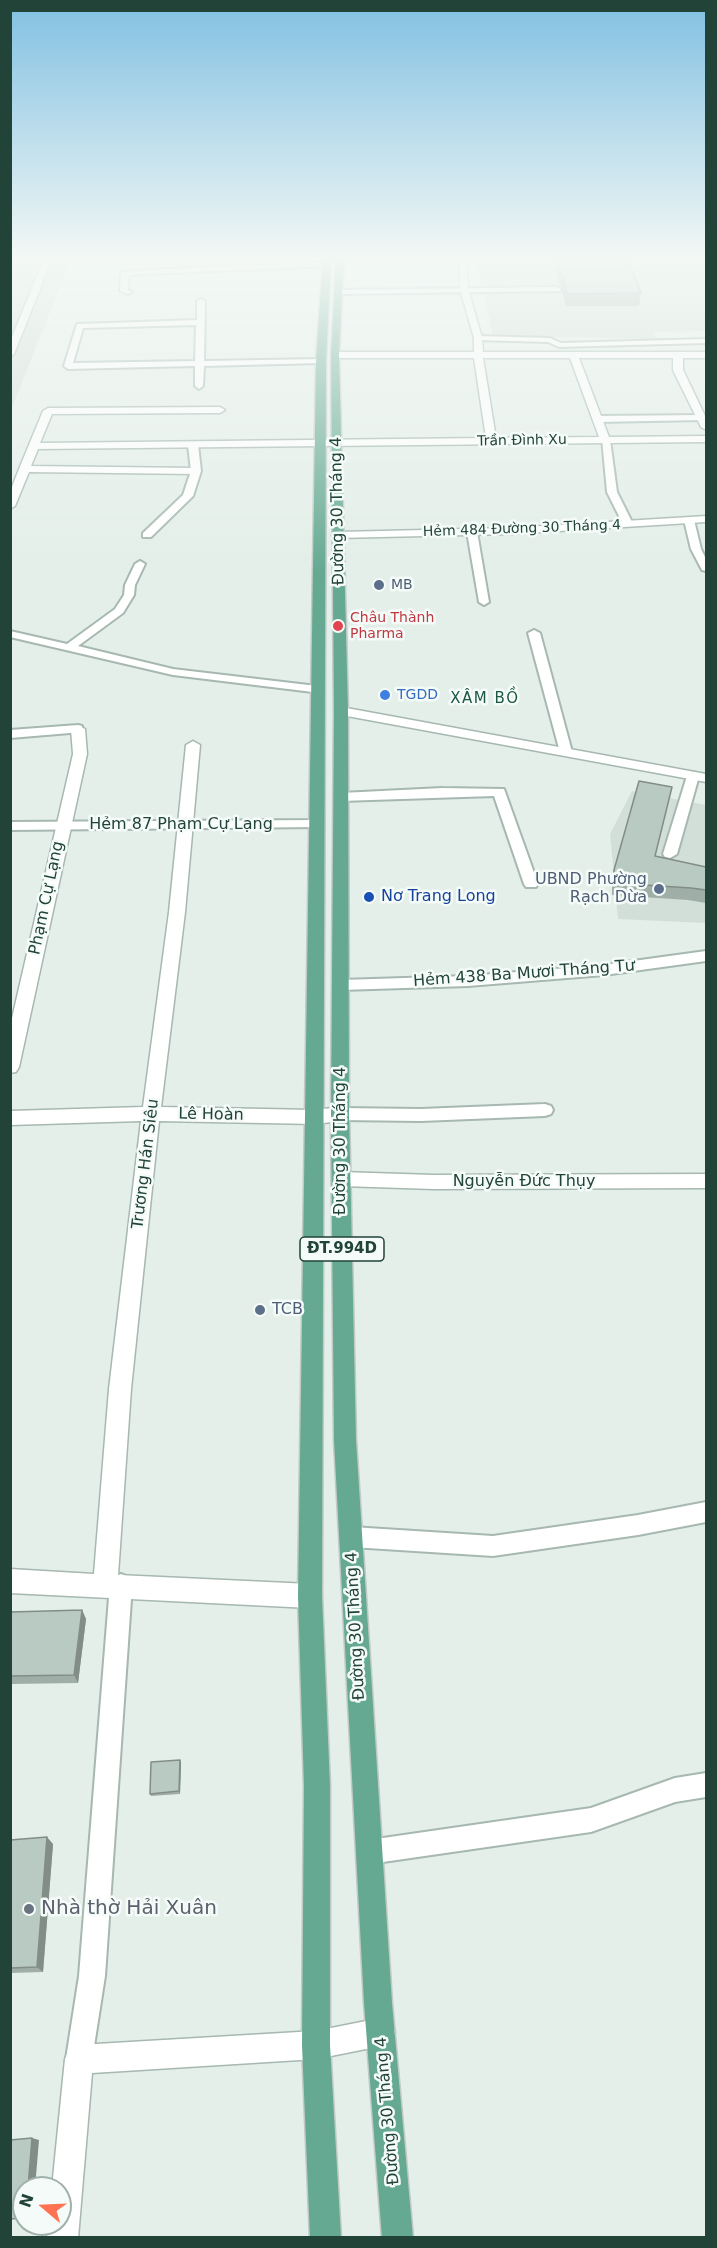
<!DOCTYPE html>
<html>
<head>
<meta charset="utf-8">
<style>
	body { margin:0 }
	#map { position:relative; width:717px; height:2248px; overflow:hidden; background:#e4efe9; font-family:"DejaVu Sans",sans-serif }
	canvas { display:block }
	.frame { position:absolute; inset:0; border:12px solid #214338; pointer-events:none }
	.north { position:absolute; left:12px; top:2176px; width:60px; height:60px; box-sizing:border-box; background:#f5fbf8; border:2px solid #a0b1ab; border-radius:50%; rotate:289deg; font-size:16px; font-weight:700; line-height:24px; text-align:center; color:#214338 }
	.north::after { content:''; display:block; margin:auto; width:21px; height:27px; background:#ff7252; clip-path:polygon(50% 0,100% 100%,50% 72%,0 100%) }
</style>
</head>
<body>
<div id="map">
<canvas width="717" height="2248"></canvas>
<div class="frame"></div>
<div class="north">N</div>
</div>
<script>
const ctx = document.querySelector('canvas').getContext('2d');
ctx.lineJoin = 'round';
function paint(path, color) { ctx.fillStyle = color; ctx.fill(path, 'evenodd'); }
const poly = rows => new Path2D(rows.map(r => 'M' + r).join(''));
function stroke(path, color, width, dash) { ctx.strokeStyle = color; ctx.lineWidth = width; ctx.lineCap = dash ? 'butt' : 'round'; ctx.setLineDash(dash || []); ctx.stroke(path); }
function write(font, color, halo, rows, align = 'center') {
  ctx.font = font + ' "DejaVu Sans",sans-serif'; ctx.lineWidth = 5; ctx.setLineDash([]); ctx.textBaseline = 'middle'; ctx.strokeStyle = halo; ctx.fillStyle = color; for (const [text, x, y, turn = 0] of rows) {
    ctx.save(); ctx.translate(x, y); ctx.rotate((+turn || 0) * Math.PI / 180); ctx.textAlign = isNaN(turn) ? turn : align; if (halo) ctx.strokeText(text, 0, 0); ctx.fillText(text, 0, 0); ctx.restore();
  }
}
const built = poly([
	[11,259,71,259,11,410],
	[475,259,702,259,706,266,706,331,654,332,656,339,493,336],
	[632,791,706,805,706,923,618,919,610,834]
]);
const service = poly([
	[327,262,330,266,129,275,128,290,132,292,128,294,120,291,121,273,125,271,327,262],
	[557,287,561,289,560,291,339,294,335,292,339,290,557,287],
	[201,299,205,301,204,361,321,359,325,361,321,363,204,366,203,386,199,389,195,386,195,366,68,369,64,366,77,324,197,320,197,301,201,299],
	[196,325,195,361,73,363,83,328,196,325],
	[478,336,550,338,561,343,706,339,706,343,559,347,548,342,475,340,474,338,478,336],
	[702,415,706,418,705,420,597,422,593,419,597,416,702,415],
	[602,438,610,440,617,492,633,524,632,526,624,526,607,492,602,438],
	[193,442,198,445,201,471,193,496,151,537,143,537,143,533,183,495,191,471,188,445,193,442],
	[685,518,694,520,701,549,706,559,706,571,702,570,691,549,684,520,685,518],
	[472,529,477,532,489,602,484,605,479,602,467,532,472,529],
	[140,561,145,564,135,585,134,595,123,613,78,646,173,669,317,686,321,687,321,693,173,675,10,637,10,631,67,644,115,609,124,595,125,585,135,564,140,561],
	[534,630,540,633,572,752,570,755,562,755,560,752,528,633,534,630],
	[78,725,82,726,82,732,10,738,10,730,78,725],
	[693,772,699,776,677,854,670,858,665,857,663,854,687,776,693,772],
	[442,788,504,789,538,884,536,887,526,887,524,884,494,796,341,801,335,797,341,793,442,788],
	[316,820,321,821,323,824,321,827,10,830,10,822,316,820],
	[706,951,706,961,604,975,468,986,341,990,333,985,341,980,468,976,604,965,706,951],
	[545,1104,551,1106,553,1110,551,1114,545,1116,421,1121,340,1120,334,1118,332,1114,334,1110,340,1108,421,1109,545,1104],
	[706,1502,706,1522,638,1535,493,1556,352,1547,345,1544,342,1537,345,1530,352,1527,493,1536,638,1515,706,1502],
	[121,1574,129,1577,132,1585,105,1976,92,2059,88,2068,79,2072,70,2068,66,2059,79,1976,110,1585,113,1577,121,1574],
	[706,1773,706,1797,675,1802,591,1832,369,1864,360,1861,357,1852,360,1843,369,1840,591,1808,675,1778,706,1773]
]);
const minor = poly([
	[44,259,52,259,14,354,10,357,10,342,44,259],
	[459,259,467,259,468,289,482,338,483,352,706,352,706,358,683,358,683,370,706,418,706,430,701,427,673,370,673,358,579,358,609,437,706,436,706,442,38,449,31,466,196,468,201,471,196,474,29,472,15,506,10,509,10,492,19,469,43,411,48,408,220,407,225,410,220,413,52,414,40,443,486,438,474,358,335,358,331,355,335,352,474,352,474,338,460,289,459,259],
	[483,358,570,358,599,437,496,438,483,358],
	[706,516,706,522,510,534,338,538,332,535,338,532,510,528,706,516],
	[341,707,706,774,706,782,336,714,334,711,341,707],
	[78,725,85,729,87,754,19,1067,16,1072,10,1073,10,1027,73,754,71,729,78,725],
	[193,741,200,745,185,912,161,1107,315,1110,340,1107,346,1109,349,1114,346,1119,340,1121,315,1124,159,1121,131,1389,118,1575,310,1584,318,1588,322,1596,318,1604,310,1608,10,1593,10,1569,94,1574,109,1389,141,1121,10,1125,10,1111,143,1107,169,912,186,745,193,741],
	[341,1172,434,1175,706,1174,706,1188,434,1189,341,1186,334,1184,332,1179,334,1174,341,1172],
	[381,2018,391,2022,395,2032,391,2042,381,2046,316,2059,92,2073,78,2238,47,2238,48,2224,60,2224,60,2188,52,2188,65,2059,69,2049,79,2045,316,2031,381,2018]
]);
const primary = poly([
	[323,259,331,259,326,361,322,1596,330,1786,330,2045,341,2238,310,2238,302,2045,304,1786,298,1596,316,361,323,259],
	[336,259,344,259,339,355,348,711,349,1114,356,1440,392,2003,413,2238,382,2238,364,2003,334,1440,331,1114,334,711,331,355,336,259]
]);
const wall = poly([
	[557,260,641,293,639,306,566,306,562,292,562,288,560,286,556,272],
	[655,857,706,867,706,903,688,900,612,895,612,883,614,870],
	[82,1610,86,1619,78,1683,10,1684,10,1612],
	[181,1762,180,1794,151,1796,150,1794],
	[10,1840,53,1844,43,1972,10,1973]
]);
const shadedWall = poly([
	[82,1610,86,1619,78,1683,74,1675],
	[180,1760,181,1762,180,1794,179,1791],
	[47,1837,53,1844,43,1972,37,1967],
	[32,2138,39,2140,35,2188,28,2188]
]);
const building = poly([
	[628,259,641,293,567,294,563,280,564,276,561,274,557,260,628,259],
	[639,781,672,787,655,856,706,867,706,890,691,888,614,883,614,870,639,781],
	[82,1610,74,1675,10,1676,10,1612,82,1610],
	[180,1760,179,1791,150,1794,151,1762,180,1760],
	[47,1837,37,1967,10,1968,10,1840,47,1837],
	[32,2138,28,2188,24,2188,24,2218,10,2219,10,2140,32,2138]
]);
const markers = [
	[379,585,6,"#5c6f8a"],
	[338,626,6,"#e0444e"],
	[385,695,6,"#3f7fe0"],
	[659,889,6,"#5c6f8a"],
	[369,897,6,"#1a4fb4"],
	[260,1310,6,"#5c6f8a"],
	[29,1909,6,"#6b7280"]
];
const farStreetnames = [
	["Trần Đình Xu",522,441,-1],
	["Hẻm 484 Đường 30 Tháng 4",522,529,-2]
];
const farServicenames = [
	["MB",391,585]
];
const farHealthnames = [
	["Châu Thành",350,618],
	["Pharma",350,634]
];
const farShopnames = [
	["TGDD",397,695]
];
const farNeighbourhoodnames = [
	["XÂM BỒ",485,699]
];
const shields = [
	[342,1249,84]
];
const shieldNames = [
	["ĐT.994D",342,1249]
];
const streetNames = [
	["Đường 30 Tháng 4",338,511,-91],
	["Hẻm 87 Phạm Cự Lạng",181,825],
	["Phạm Cự Lạng",47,898,-78],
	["Hẻm 438 Ba Mươi Tháng Tư",524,974,-4],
	["Lê Hoàn",211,1115,1],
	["Đường 30 Tháng 4",341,1141,-90],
	["Trương Hán Siêu",146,1164,-83],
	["Nguyễn Đức Thụy",524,1182],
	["Đường 30 Tháng 4",356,1626,-93],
	["Đường 30 Tháng 4",388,2111,-95]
];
const serviceNames = [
	["UBND Phường",647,880],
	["Rạch Dừa",647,898],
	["TCB",272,1310,"left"]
];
const transitNames = [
	["Nơ Trang Long",381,897]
];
const nearWorshipnames = [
	["Nhà thờ Hải Xuân",41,1909]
];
paint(built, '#d2dfd8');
stroke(service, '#a6b8b0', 4);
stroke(minor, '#a6b8b0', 3);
stroke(primary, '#c1cac7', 3);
paint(service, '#fff');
paint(minor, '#fff');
paint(primary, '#65a993');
paint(wall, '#9faea7');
paint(shadedWall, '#828d88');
paint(building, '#b9cac2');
stroke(building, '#828d88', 1.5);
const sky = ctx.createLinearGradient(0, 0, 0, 573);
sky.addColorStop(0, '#81c0e2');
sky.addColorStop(0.45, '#f3f8f5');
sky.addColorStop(1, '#f3f8f500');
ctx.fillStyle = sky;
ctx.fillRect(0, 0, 717, 573);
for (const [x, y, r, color] of markers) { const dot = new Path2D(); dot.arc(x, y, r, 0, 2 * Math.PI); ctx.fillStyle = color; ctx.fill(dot); stroke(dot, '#f5fbf8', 2); }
write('14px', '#214338', '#f5fbf8', farStreetnames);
write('14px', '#4e5e75', '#f5fbf8', farServicenames, 'left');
write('14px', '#be3a42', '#f5fbf8', farHealthnames, 'left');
write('14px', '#366cbe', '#f5fbf8', farShopnames, 'left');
ctx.letterSpacing = '1.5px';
write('15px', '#1b5845', '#f5fbf8', farNeighbourhoodnames);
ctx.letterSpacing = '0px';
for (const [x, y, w] of shields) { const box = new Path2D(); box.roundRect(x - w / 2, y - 12, w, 24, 4.5); ctx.fillStyle = '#f5fbf8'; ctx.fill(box); stroke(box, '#214338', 1.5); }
write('bold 15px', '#214338', null, shieldNames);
write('16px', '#214338', '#f5fbf8', streetNames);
write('16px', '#4e5e75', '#f5fbf8', serviceNames, 'right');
write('16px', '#164399', '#f5fbf8', transitNames, 'left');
write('20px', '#5b616d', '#f5fbf8', nearWorshipnames, 'left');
</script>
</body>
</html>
